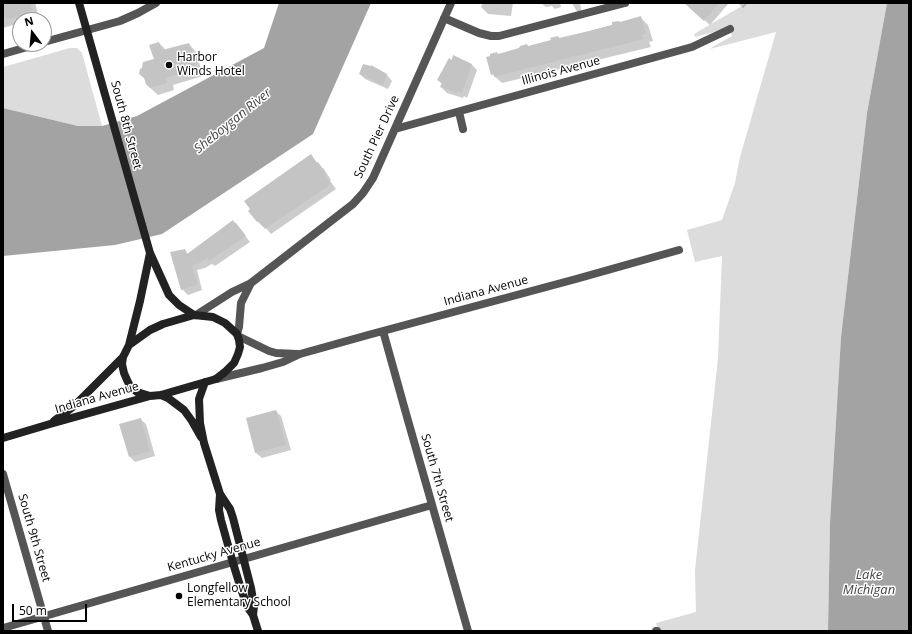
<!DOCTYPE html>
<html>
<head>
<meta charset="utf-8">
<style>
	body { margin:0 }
	#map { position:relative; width:912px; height:634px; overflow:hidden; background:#fff; font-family:"Open Sans",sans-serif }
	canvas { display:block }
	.frame { position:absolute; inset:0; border:4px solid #000; pointer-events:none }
	.north { position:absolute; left:12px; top:12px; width:40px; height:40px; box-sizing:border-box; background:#fff; border:1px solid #999; border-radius:50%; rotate:344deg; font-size:11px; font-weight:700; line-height:16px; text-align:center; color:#000 }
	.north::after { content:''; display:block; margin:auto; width:14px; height:18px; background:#000; clip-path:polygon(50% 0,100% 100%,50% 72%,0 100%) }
	.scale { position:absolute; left:12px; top:604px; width:75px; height:18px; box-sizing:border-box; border:2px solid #000; border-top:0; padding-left:5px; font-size:12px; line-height:14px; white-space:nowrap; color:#000; -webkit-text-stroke:3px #fff; paint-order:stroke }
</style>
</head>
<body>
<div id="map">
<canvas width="912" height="634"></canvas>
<div class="frame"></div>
<div class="north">N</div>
<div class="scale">50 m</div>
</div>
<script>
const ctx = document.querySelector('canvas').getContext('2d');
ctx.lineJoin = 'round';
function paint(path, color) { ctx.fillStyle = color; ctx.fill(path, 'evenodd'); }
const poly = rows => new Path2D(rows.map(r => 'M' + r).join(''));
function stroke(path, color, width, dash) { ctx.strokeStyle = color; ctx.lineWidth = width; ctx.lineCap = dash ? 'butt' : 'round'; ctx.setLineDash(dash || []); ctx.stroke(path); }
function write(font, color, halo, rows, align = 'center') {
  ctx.font = font + ' "Open Sans",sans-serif'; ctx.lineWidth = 3; ctx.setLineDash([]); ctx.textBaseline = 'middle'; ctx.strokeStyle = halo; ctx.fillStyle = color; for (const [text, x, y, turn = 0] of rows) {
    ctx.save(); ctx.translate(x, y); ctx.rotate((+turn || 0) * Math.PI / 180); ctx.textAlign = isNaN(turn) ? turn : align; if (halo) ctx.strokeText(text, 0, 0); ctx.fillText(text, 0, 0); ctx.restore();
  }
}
const green = poly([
	[747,3,887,3,867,113,841,337,830,522,828,631,658,631,656,623,696,612,695,570,718,358,722,256,695,262,687,230,722,220,735,183,740,157,776,32,710,49,714,46,732,36,728,26,714,32,695,37,694,34],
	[70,48,77,48,82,53,102,126,78,126,3,108,3,67]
]);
const water = poly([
	[279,3,371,3,313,134,162,234,115,245,3,256,3,108,78,126,102,126,137,116,264,48],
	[887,3,909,3,909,631,828,631,830,522,841,337,867,113]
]);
const shadow = poly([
	[3,3,35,3,39,17,29,20,20,20,20,25,15,26,13,25,3,28],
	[483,3,513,3,511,16,488,14,481,7],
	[541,3,560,3,561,7,555,9,552,6,546,7],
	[572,3,580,3,582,15,581,15,576,10],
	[686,3,729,3,710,25],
	[738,3,748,3,743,8],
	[640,17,648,25,653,41,649,42,651,47,502,83,492,74,499,55,520,49,527,45,529,47,552,41,558,37,560,39,620,23],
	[159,43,166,50,189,44,196,52,203,76,173,85,174,90,158,95,146,84,155,60],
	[453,56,472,65,477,70,467,98,464,96,463,98,447,93,441,87,442,84,438,80,452,61],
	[372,67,387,75,392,81,388,89,365,79,360,74],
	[310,156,324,169,331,180,330,181,336,189,271,234,264,226,263,227,257,221],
	[236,224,241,230,250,242,215,266,212,264,205,268,197,270,202,290,188,295,182,289,184,250,188,254],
	[276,411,281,416,291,450,262,458,256,453],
	[140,419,146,424,155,456,135,462,130,457]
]);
const building = poly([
	[3,3,30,3,32,10,20,14,20,16,7,20,6,18,3,19],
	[684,3,719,3,704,21],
	[641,16,646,34,642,35,644,39,494,77,494,74,491,75,486,57,490,56,490,54,497,52,498,54,519,48,520,46,527,44,528,46,551,40,550,38,558,36,559,38,589,31,612,25,612,22,619,21,620,22],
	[159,42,162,50,189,43,197,69,166,78,167,83,150,88,146,84,144,78,139,74,140,69,142,68,143,62,154,59,149,45],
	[453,55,472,64,462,93,458,91,457,93,440,87,442,83,437,80,449,58,452,60],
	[363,64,371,66,371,65,387,74,383,85,359,74],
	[311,154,317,163,318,162,326,174,325,175,331,184,265,229,259,221,257,222,248,211,250,209,244,201],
	[233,220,235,223,236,223,246,236,209,261,207,258,200,263,192,265,198,285,181,290,170,252,185,249,187,254],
	[276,410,286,445,255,453,246,418],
	[141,418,150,451,129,457,119,424]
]);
const minor = poly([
	[444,18,479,33,491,36,499,36,625,3],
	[44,42,120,21,138,13,156,3],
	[3,54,38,44],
	[459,112,463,129],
	[395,129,692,47,730,29],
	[196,315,232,292,251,283,353,204,363,193,373,178,451,3],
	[383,331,407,417,468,631],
	[237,334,239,327,241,303,251,283],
	[238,336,269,351,276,353,297,354],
	[216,379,262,368,283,362,300,354,368,335,576,279,679,250],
	[3,474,48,631],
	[3,628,432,505],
	[656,631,657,631]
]);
const secondary = poly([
	[79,3,150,253,169,295,179,305,194,315],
	[194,315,213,317,225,323,237,334,239,340,240,347,238,354,234,363,225,372,216,379,171,392,161,395,150,396,137,392,130,386,127,380,124,373,122,364,123,357,129,345,150,330,163,324,194,315],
	[129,345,140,301,150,253],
	[205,382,199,399,200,423,204,443,220,494,230,509,233,518,251,588,254,606,253,615],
	[161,395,168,398,184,410,192,421,201,437],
	[54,421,74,406,123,357],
	[3,438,50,424,150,396],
	[220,494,219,510,221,520,233,563,241,589,248,608,253,615,258,631]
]);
const markers = [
	[169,65,4,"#000"],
	[179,596,4,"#000"]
];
const poiNames = [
	["Harbor",177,58],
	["Winds Hotel",177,72],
	["Longfellow",187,589],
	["Elementary School",187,603]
];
const streetNames = [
	["Illinois Avenue",561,71,-15],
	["South 8th Street",126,125,75],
	["South Pier Drive",377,137,-65],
	["Indiana Avenue",486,291,-15],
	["Indiana Avenue",97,398,-16],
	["South 7th Street",437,478,74],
	["South 9th Street",34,538,74],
	["Kentucky Avenue",214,555,-16]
];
const waterNames = [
	["Sheboygan River",233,121,-39],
	["Lake",869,575],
	["Michigan",869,590]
];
paint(green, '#dcdcdc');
paint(water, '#a3a3a3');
paint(shadow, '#0003');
paint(building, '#c4c4c4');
stroke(minor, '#555', 8);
stroke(secondary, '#222', 8);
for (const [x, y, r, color] of markers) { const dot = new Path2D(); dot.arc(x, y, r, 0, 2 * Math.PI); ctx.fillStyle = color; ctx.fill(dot); stroke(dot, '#fff', 1.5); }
write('12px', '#000', '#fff', poiNames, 'left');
write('12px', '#000', '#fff', streetNames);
write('italic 13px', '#444', '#fff', waterNames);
</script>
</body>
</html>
